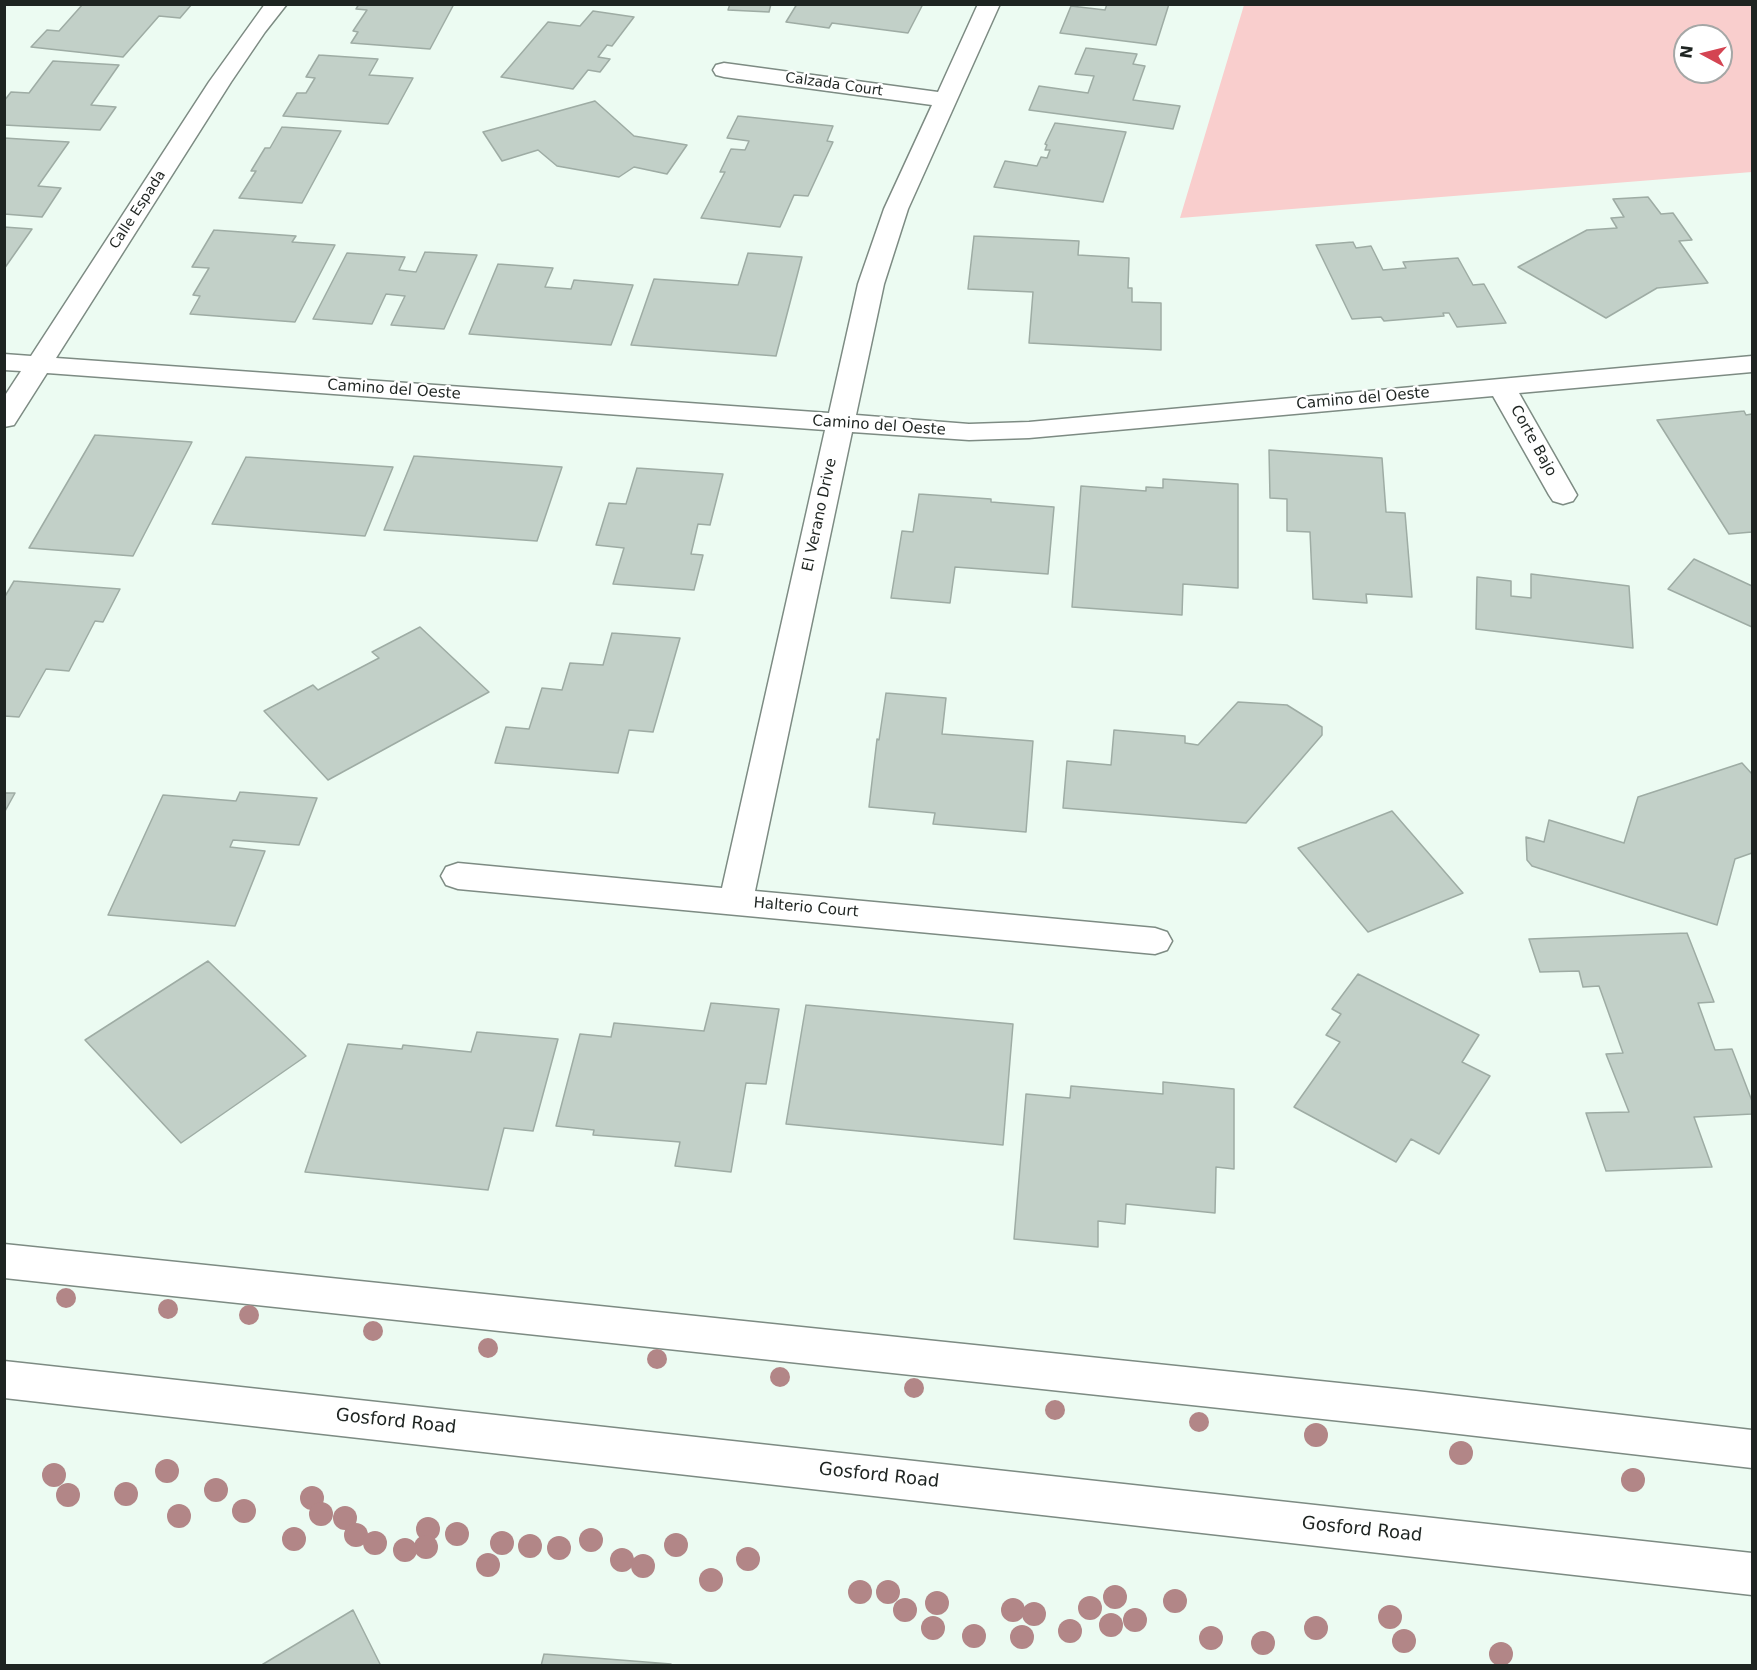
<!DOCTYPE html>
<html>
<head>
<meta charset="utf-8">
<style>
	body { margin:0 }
	#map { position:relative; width:1757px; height:1670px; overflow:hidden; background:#ecfbf2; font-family:"DejaVu Sans",sans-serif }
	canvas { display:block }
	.frame { position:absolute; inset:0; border:6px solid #1e2421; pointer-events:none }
	.north { position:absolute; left:1673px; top:24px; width:60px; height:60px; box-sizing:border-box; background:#fff; border:2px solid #a5a7a6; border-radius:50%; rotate:277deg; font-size:16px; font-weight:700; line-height:24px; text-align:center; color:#1e2421 }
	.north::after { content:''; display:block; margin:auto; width:21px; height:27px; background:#d44452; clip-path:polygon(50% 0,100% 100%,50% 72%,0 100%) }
</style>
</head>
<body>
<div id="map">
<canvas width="1757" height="1670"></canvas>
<div class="frame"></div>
<div class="north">N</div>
</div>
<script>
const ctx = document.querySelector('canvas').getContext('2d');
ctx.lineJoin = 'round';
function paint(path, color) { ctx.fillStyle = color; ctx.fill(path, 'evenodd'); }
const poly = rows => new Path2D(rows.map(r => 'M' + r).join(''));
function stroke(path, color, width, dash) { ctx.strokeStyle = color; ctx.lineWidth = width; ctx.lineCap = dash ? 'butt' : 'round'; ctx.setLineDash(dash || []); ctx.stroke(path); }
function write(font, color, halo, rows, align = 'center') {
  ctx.font = font + ' "DejaVu Sans",sans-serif'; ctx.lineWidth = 5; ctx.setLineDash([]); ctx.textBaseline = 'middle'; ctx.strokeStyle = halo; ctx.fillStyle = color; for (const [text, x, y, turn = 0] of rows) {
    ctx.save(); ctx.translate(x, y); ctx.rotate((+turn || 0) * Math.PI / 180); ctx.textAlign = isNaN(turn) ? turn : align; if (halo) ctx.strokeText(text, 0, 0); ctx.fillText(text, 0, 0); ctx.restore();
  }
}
const green = poly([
	[1244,5,1752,5,1752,172,1180,218],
	[1685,36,1721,36,1721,72,1685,72]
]);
const building = poly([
	[83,4,192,4,180,18,159,16,123,57,31,47,47,30,59,31,83,4],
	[359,4,454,4,430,49,351,43,358,32,353,31,367,10,356,9,359,4],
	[730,4,771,4,769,12,728,10,730,4],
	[797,4,923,4,908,33,832,23,829,28,786,22,797,4],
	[1107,4,1169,4,1156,45,1060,33,1071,6,1105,10,1107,4],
	[593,11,634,17,612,46,607,45,598,57,610,59,600,72,588,70,573,89,501,77,548,22,580,26,593,11],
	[1086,48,1137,54,1133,64,1145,66,1133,100,1180,106,1173,129,1029,110,1039,86,1088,93,1094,76,1075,74,1086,48],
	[319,55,378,59,369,75,413,78,388,124,283,116,297,93,306,93,315,78,306,77,319,55],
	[53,61,119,65,91,105,116,107,100,130,4,125,4,101,11,92,29,93,53,61],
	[595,101,634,136,687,145,667,174,634,167,619,177,557,166,538,150,502,161,483,132,595,101],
	[738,116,833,126,827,141,833,142,808,196,794,195,780,227,701,218,725,172,720,172,731,149,745,150,749,141,727,138,738,116],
	[1055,123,1126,132,1103,202,994,187,1005,161,1037,166,1041,157,1047,158,1050,150,1045,150,1047,145,1045,144,1055,123],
	[282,127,341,131,302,203,239,198,256,171,251,171,265,148,270,148,282,127],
	[4,138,69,142,38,186,61,188,42,217,4,214,4,138],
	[1648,197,1661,214,1673,213,1692,240,1679,241,1708,283,1657,288,1606,318,1518,267,1587,230,1617,228,1611,218,1624,217,1613,199,1648,197],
	[4,227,32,229,4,269,4,227],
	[214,230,296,236,292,242,335,245,295,322,190,314,200,296,193,295,209,268,192,267,214,230],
	[974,236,1079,241,1078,255,1129,258,1128,288,1132,288,1132,302,1161,303,1161,350,1029,343,1033,292,968,289,974,236],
	[1353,242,1356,248,1371,246,1383,270,1406,268,1403,262,1458,258,1473,285,1484,284,1506,323,1457,327,1449,313,1443,313,1444,316,1384,321,1381,317,1352,319,1316,245,1353,242],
	[425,252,477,255,444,329,391,325,405,296,386,294,372,324,313,319,347,253,405,257,399,270,416,272,425,252],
	[748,253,802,257,776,356,631,345,654,279,738,285,748,253],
	[498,264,553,268,545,287,571,289,574,280,633,285,611,345,469,334,498,264],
	[1744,411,1746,415,1752,414,1752,532,1729,534,1657,420,1744,411],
	[95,435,192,442,133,556,29,548,95,435],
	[1269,450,1382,458,1386,512,1405,513,1412,597,1366,594,1367,603,1313,599,1310,532,1287,531,1287,499,1270,498,1269,450],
	[414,456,562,467,537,541,384,530,414,456],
	[246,457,393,467,365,536,212,524,246,457],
	[637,468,723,474,710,525,698,524,691,554,703,555,694,590,613,584,624,548,596,545,609,503,626,504,637,468],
	[1163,479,1238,484,1238,588,1183,584,1182,615,1072,607,1081,486,1146,491,1146,487,1163,488,1163,479],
	[919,494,991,499,991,502,1054,507,1048,574,955,567,950,603,891,598,902,531,913,532,919,494],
	[1694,559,1752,586,1752,627,1668,589,1694,559],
	[1531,574,1629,586,1633,648,1476,629,1477,577,1511,581,1511,596,1531,598,1531,574],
	[14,581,120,589,103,622,95,621,69,671,46,669,19,717,4,716,4,598,14,581],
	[420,627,489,692,328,780,264,711,313,685,318,690,379,658,372,652,420,627],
	[612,633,680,638,653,732,629,730,618,773,495,763,506,727,529,729,542,688,562,690,570,663,603,665,612,633],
	[886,693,946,698,942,734,1033,741,1026,832,933,824,935,813,869,807,877,739,879,740,886,693],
	[1238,702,1287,705,1322,727,1322,735,1246,823,1063,808,1067,761,1111,765,1114,730,1185,736,1185,743,1198,745,1238,702],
	[1742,763,1752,774,1752,853,1735,859,1717,925,1532,866,1527,860,1526,837,1544,842,1549,820,1624,843,1638,797,1742,763],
	[240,792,317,798,299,845,233,840,230,847,265,851,235,926,108,915,163,795,236,801,240,792],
	[4,793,15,793,4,813,4,793],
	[1392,811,1463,893,1368,932,1298,848,1392,811],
	[1687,933,1714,1002,1698,1003,1715,1050,1732,1049,1752,1101,1752,1114,1694,1117,1712,1167,1606,1171,1586,1113,1629,1112,1606,1054,1623,1053,1599,986,1583,987,1579,971,1540,972,1529,939,1687,933],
	[208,961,306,1056,181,1143,85,1040,208,961],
	[1358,974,1479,1035,1462,1062,1490,1076,1439,1154,1411,1139,1396,1162,1294,1107,1340,1042,1326,1035,1341,1014,1332,1009,1358,974],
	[711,1003,779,1009,766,1084,746,1083,731,1172,675,1166,680,1142,593,1135,594,1130,556,1126,580,1034,611,1037,614,1023,704,1031,711,1003],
	[806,1005,1013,1024,1003,1145,786,1124,806,1005],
	[477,1032,558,1039,533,1131,504,1128,488,1190,305,1172,348,1044,402,1049,403,1045,471,1052,477,1032],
	[1163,1082,1234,1089,1234,1169,1216,1167,1215,1213,1126,1204,1125,1224,1098,1221,1098,1247,1014,1239,1026,1094,1070,1098,1071,1086,1163,1094,1163,1082],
	[353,1610,381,1666,260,1666,353,1610],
	[544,1654,671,1664,541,1666,544,1654]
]);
const minor = poly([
	[265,4,287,4,265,32,231,82,56,358,829,413,858,284,884,209,932,105,724,77,716,75,713,70,716,65,724,63,938,92,978,4,1000,4,908,209,884,284,856,415,969,424,1029,422,1752,356,1752,372,1519,393,1577,495,1573,501,1563,504,1553,501,1549,495,1493,396,1029,438,969,440,852,432,755,891,1155,928,1167,932,1172,941,1167,950,1155,954,458,889,446,885,441,876,446,867,458,863,722,888,825,430,47,373,14,425,4,427,4,397,21,371,4,370,4,354,31,356,209,82,265,4]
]);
const secondary = poly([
	[4,1244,1416,1391,1752,1430,1752,1468,1416,1429,4,1278,4,1244],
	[4,1361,1752,1553,1752,1595,4,1398,4,1361]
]);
const trees = [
	[66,1298,10],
	[168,1309,10],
	[249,1315,10],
	[373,1331,10],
	[488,1348,10],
	[657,1359,10],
	[780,1377,10],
	[914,1388,10],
	[1055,1410,10],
	[1199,1422,10],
	[1316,1435,12],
	[1461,1453,12],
	[167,1471,12],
	[54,1475,12],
	[1633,1480,12],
	[216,1490,12],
	[126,1494,12],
	[68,1495,12],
	[312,1498,12],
	[244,1511,12],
	[321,1514,12],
	[179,1516,12],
	[345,1518,12],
	[428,1529,12],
	[457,1534,12],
	[356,1535,12],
	[294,1539,12],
	[591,1540,12],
	[375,1543,12],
	[502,1543,12],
	[676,1545,12],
	[530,1546,12],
	[426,1547,12],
	[559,1548,12],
	[405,1550,12],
	[748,1559,12],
	[622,1560,12],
	[488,1565,12],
	[643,1566,12],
	[711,1580,12],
	[860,1592,12],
	[888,1592,12],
	[1115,1597,12],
	[1175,1601,12],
	[937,1603,12],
	[1090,1608,12],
	[905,1610,12],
	[1013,1610,12],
	[1034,1614,12],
	[1390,1617,12],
	[1135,1620,12],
	[1111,1625,12],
	[933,1628,12],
	[1316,1628,12],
	[1070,1631,12],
	[974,1636,12],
	[1022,1637,12],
	[1211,1638,12],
	[1404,1641,12],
	[1263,1643,12],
	[1501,1654,12]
];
const farStreetnames = [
	["Calzada Court",834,85,8],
	["Calle Espada",138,210,-57]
];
const streetNames = [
	["Camino del Oeste",394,390,4],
	["Camino del Oeste",1363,399,-5],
	["Camino del Oeste",879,426,4],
	["Corte Bajo",1533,441,61],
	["El Verano Drive",820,515,-78],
	["Halterio Court",806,908,5]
];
const nearStreetnames = [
	["Gosford Road",396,1422,6],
	["Gosford Road",879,1476,6],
	["Gosford Road",1362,1530,6]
];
paint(green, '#f9cecd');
paint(building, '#c2d0c8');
stroke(building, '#9eaca4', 1.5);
stroke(minor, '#7d8b83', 3);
stroke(secondary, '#7d8b83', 3);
paint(minor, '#fff');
paint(secondary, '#fff');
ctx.fillStyle = '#b28687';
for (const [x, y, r] of trees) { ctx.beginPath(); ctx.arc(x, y, r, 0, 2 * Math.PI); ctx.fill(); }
write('14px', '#1e2421', '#fff', farStreetnames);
write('15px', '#1e2421', '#fff', streetNames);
write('18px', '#1e2421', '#fff', nearStreetnames);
</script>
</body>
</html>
